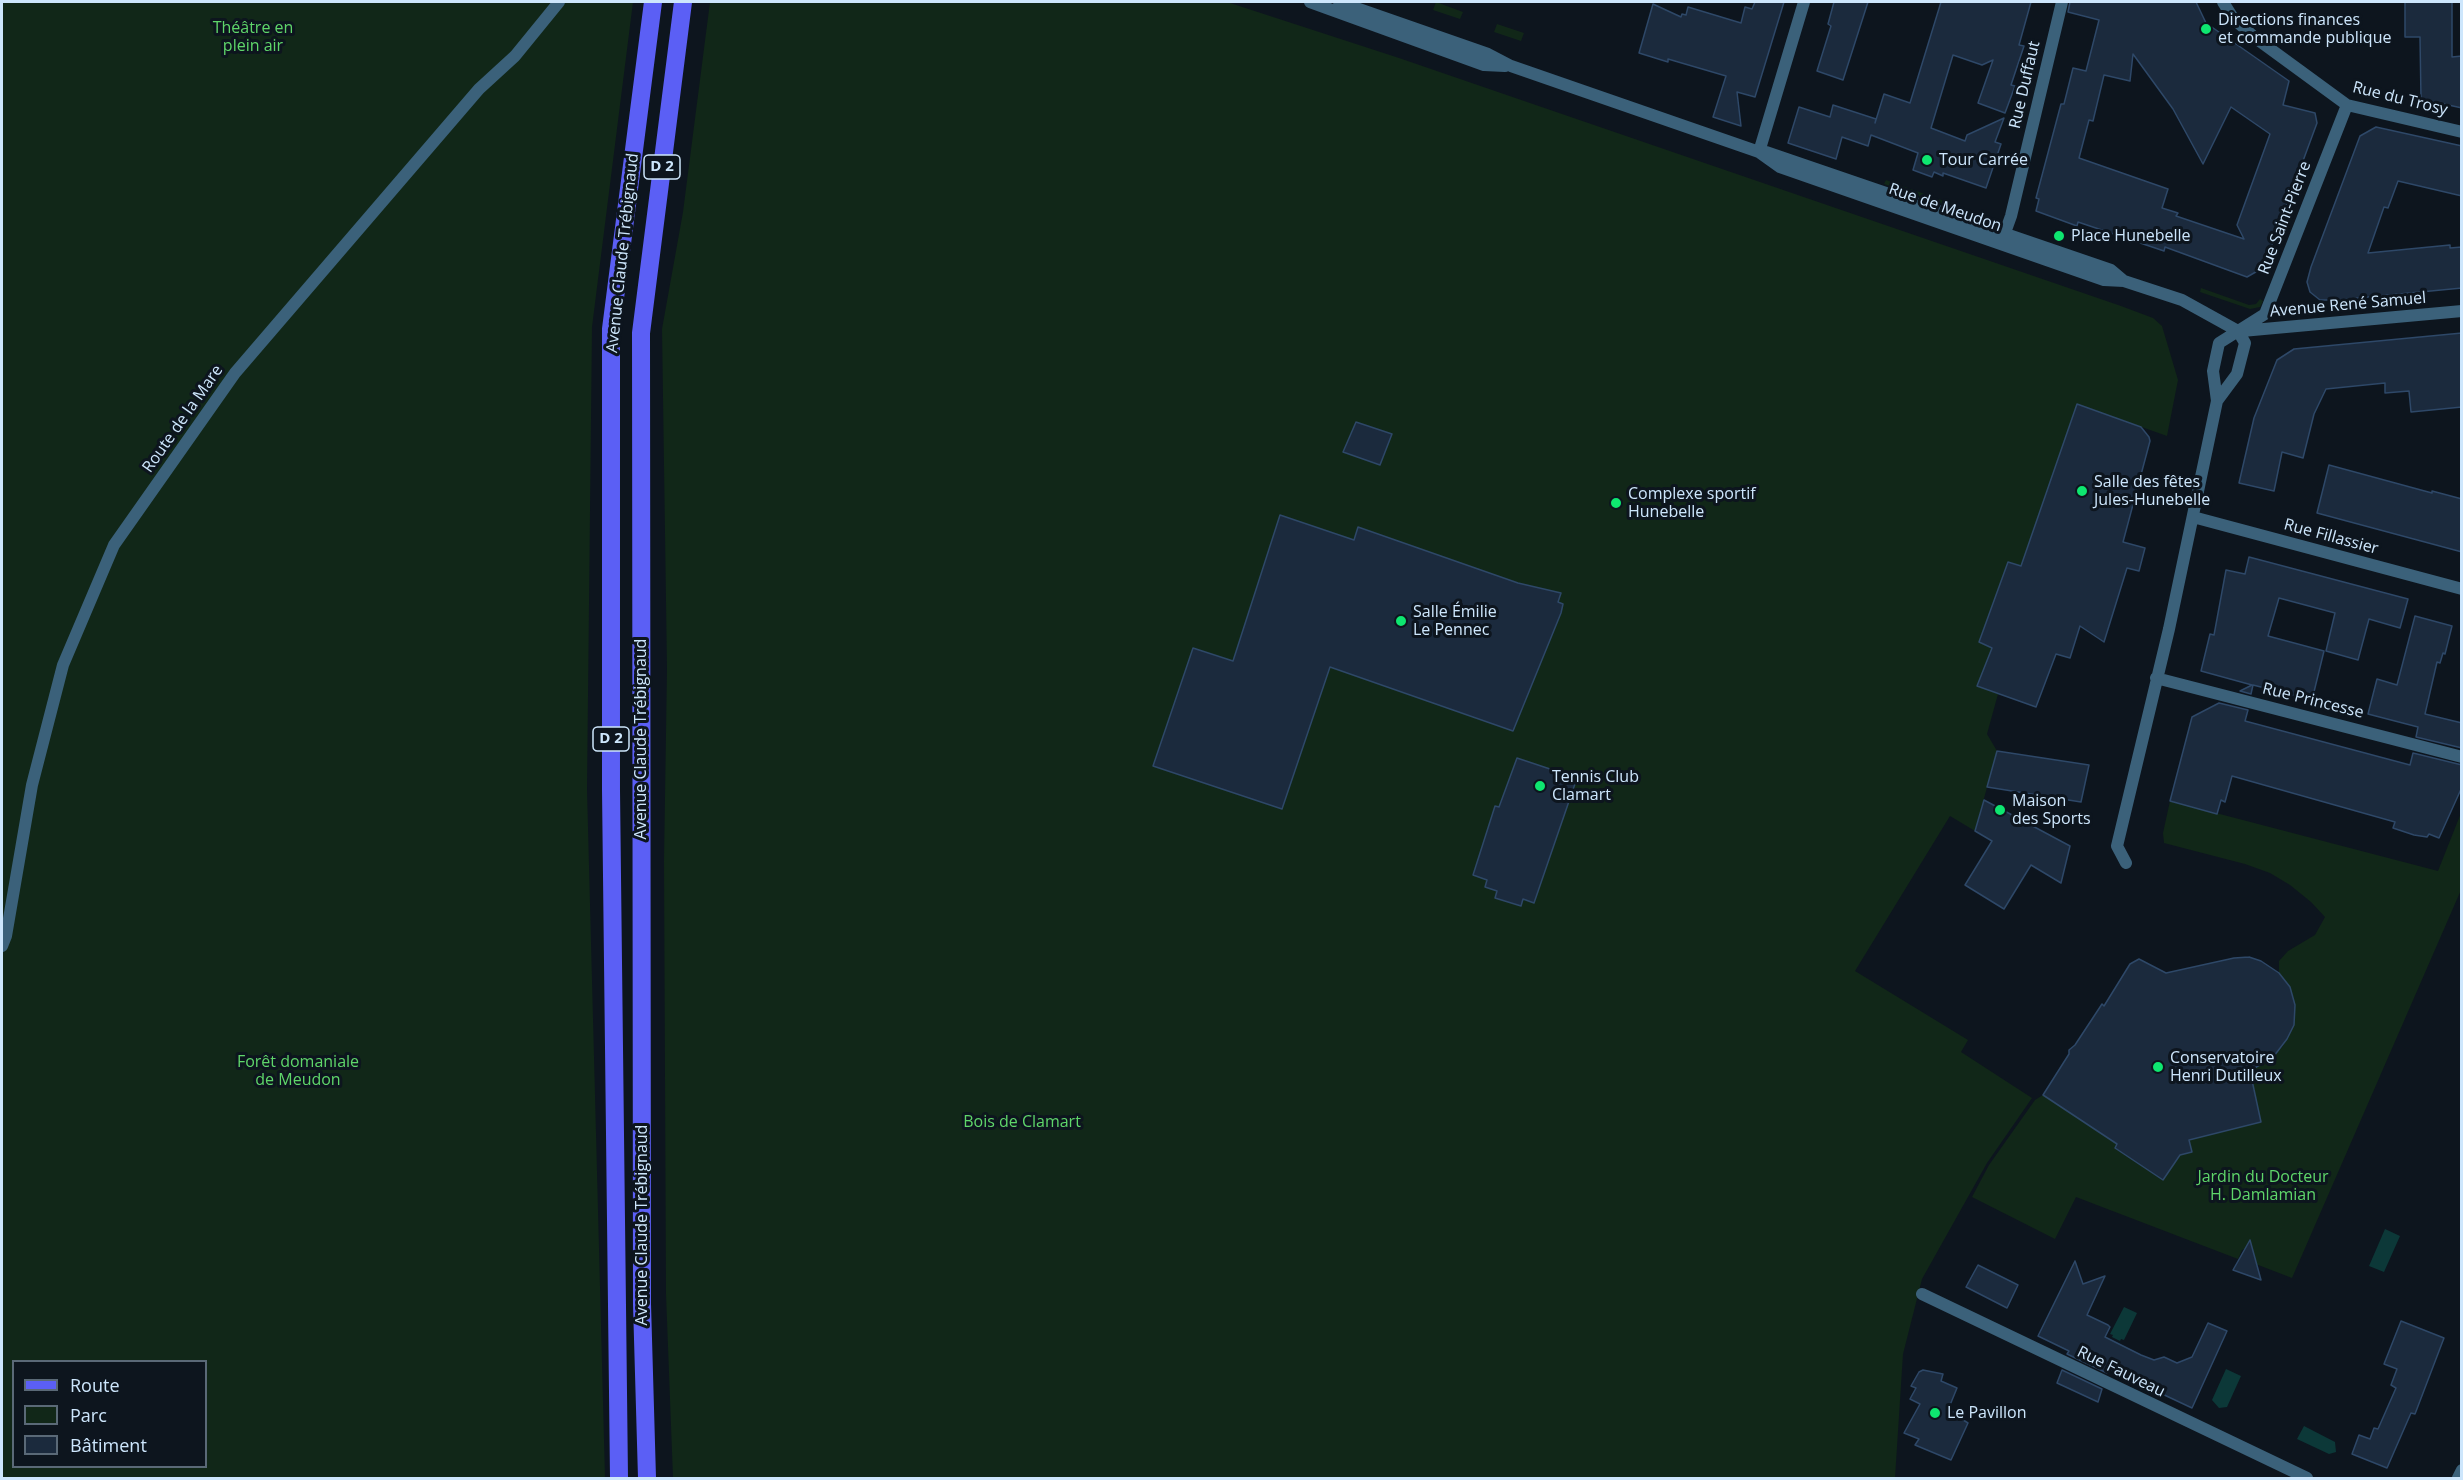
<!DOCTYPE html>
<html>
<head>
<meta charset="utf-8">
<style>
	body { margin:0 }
	#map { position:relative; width:2463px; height:1480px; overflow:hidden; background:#0d151e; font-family:"Open Sans",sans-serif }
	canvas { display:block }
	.frame { position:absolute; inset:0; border:3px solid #cde6fc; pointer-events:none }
	.legend { position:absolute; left:12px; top:1360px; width:195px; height:108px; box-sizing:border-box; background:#0d151e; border:2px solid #5a6977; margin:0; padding:8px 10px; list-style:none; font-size:18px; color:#cde6fc }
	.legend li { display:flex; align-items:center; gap:12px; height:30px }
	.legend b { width:30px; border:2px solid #5a6977 }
</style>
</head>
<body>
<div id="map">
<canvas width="2463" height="1480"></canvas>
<div class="frame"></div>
<ul class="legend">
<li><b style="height:8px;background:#5b5ff5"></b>Route</li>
<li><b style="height:16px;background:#112718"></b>Parc</li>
<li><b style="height:16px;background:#1b2a3d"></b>Bâtiment</li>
</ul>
</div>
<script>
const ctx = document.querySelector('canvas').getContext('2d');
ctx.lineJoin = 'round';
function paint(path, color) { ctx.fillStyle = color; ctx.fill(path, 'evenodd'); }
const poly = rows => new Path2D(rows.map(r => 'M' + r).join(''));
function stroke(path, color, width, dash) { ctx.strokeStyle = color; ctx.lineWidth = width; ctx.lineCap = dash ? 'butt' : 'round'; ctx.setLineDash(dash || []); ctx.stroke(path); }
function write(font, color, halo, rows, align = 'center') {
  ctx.font = font + ' "Open Sans",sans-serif'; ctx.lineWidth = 6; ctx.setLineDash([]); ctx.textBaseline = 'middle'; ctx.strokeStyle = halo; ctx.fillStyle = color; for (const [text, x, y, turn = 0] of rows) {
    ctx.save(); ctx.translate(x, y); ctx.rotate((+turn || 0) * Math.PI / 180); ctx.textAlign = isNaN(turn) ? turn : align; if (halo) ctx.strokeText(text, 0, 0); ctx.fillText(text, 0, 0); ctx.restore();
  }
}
const green = poly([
	[2,2,633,2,592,327,587,789,605,1478,2,1478],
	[14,1362,206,1362,206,1466,14,1466],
	[710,2,1227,2,1399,58,2121,306,2153,318,2162,326,2178,380,2167,436,2077,404,2021,566,2008,562,1979,642,1992,648,1978,686,1998,694,1987,734,1997,751,1975,831,1950,816,1855,971,1968,1040,1961,1052,2032,1098,1987,1163,1922,1279,1903,1354,1895,1478,673,1478,666,1294,664,861,667,669,662,329,683,212],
	[1436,2,1463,12,1460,19,1433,10],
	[1497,24,1524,33,1521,41,1494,32],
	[1886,180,1980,214,1979,217,1884,184],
	[2201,288,2249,305,2256,304,2260,299,2263,301,2260,307,2250,309,2200,292],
	[2170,801,2438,871,2461,813,2461,890,2292,1278,2248,1261,2247,1248,2242,1250,2238,1259,2076,1197,2055,1239,1972,1197,1989,1165,2035,1100,2043,1095,2117,1144,2115,1148,2163,1179,2189,1140,2261,1122,2250,1070,2274,1056,2283,1046,2292,1028,2295,1017,2293,996,2279,973,2279,961,2288,951,2315,935,2325,917,2311,902,2290,885,2270,873,2245,864,2164,843,2163,833]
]);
const water = poly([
	[2385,1229,2400,1236,2384,1272,2369,1266],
	[2124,1307,2137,1313,2124,1340,2121,1339,2120,1341,2112,1337,2113,1335,2110,1334],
	[2226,1369,2241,1376,2227,1407,2219,1408,2212,1400],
	[2304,1426,2335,1442,2336,1452,2329,1454,2297,1439]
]);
const building = poly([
	[1755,2,1784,2,1755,97,1737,92,1741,126,1713,117,1726,76,1668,59,1668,62,1639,53,1653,4,1681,17,1682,14,1686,15,1688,7,1741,23,1745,7,1752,9,1755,2],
	[1834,2,1868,2,1843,80,1817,71,1831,26,1828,24,1834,2],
	[1941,2,2031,2,2019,45,2024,46,2011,85,2015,86,2005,113,1978,103,1993,60,1982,65,1953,55,1931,128,1965,141,1967,135,2004,118,1995,142,2001,144,1986,188,1943,173,1943,176,1934,172,1932,177,1913,170,1918,153,1871,135,1868,146,1842,137,1836,159,1788,143,1799,107,1830,117,1833,105,1876,119,1875,123,1884,94,1910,103,1941,2],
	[2070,2,2196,2,2206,23,2289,81,2283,105,2315,113,2317,123,2262,272,2261,269,2247,277,2165,247,2164,251,2078,222,2077,226,2036,211,2039,199,2036,198,2061,104,2064,104,2073,68,2086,71,2099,20,2068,12,2070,2],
	[2133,54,2173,109,2203,164,2231,107,2270,134,2237,225,2244,239,2176,216,2178,213,2162,208,2168,189,2079,158,2089,120,2093,121,2104,75,2130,81,2133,54],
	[2405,2,2452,2,2452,57,2462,56,2462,108,2421,99,2420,37,2405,37,2405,2],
	[2376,127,2462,146,2462,196,2398,181,2388,208,2384,207,2368,253,2450,245,2450,248,2462,247,2462,288,2337,300,2320,300,2310,292,2307,282,2311,267,2360,136,2376,127],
	[2462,333,2462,407,2411,412,2409,391,2385,393,2385,383,2326,389,2314,414,2303,458,2282,452,2274,491,2239,483,2254,418,2277,360,2294,349,2462,333],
	[2077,404,2141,427,2149,437,2150,441,2123,542,2145,548,2139,571,2127,568,2104,642,2080,626,2070,658,2056,654,2036,707,1977,686,1992,648,1979,642,2008,562,2021,566,2077,404],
	[1356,422,1392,434,1380,465,1343,452,1356,422],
	[2329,465,2432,493,2432,491,2462,499,2462,552,2317,513,2329,465],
	[1280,515,1354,540,1358,527,1518,583,1561,593,1558,602,1563,604,1561,613,1513,731,1330,667,1282,809,1153,766,1193,648,1233,661,1280,515],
	[2249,557,2408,599,2400,628,2369,619,2358,660,2326,651,2335,613,2279,598,2268,636,2324,651,2312,700,2253,685,2251,694,2240,691,2252,685,2201,671,2210,634,2214,635,2226,570,2245,574,2249,557],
	[2415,616,2452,626,2445,654,2443,653,2440,663,2437,662,2425,714,2462,723,2462,748,2416,737,2418,727,2368,714,2377,679,2397,685,2415,616],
	[2219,703,2248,710,2245,721,2410,765,2413,753,2462,765,2462,787,2439,838,2429,834,2427,837,2414,835,2393,828,2395,822,2232,776,2225,802,2221,800,2217,814,2170,801,2192,717,2219,703],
	[1997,751,2089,765,2081,802,1987,787,1997,751],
	[1517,758,1577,778,1534,903,1523,899,1521,906,1495,898,1497,891,1485,887,1487,880,1473,875,1495,806,1499,807,1517,758],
	[1984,800,2070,846,2061,883,2031,865,2004,909,1965,885,1992,841,1975,831,1984,800],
	[2249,957,2261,961,2279,973,2290,987,2295,1005,2294,1025,2287,1039,2274,1056,2250,1071,2261,1122,2189,1140,2192,1152,2180,1155,2163,1180,2115,1148,2117,1144,2043,1095,2069,1054,2069,1050,2075,1045,2102,1004,2104,1006,2130,964,2139,959,2166,973,2234,958,2249,957],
	[2250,1240,2261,1280,2233,1270,2250,1240],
	[2075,1261,2083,1284,2105,1276,2087,1315,2108,1325,2110,1327,2105,1337,2141,1355,2154,1360,2164,1357,2177,1363,2192,1357,2208,1323,2227,1331,2192,1408,2109,1369,2107,1373,2067,1354,2069,1351,2038,1336,2075,1261],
	[1978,1265,2018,1285,2007,1308,1966,1287,1978,1265],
	[2401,1321,2444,1338,2415,1414,2411,1413,2387,1468,2352,1454,2359,1435,2370,1439,2374,1428,2378,1429,2396,1388,2391,1385,2397,1369,2384,1364,2401,1321],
	[1923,1370,1943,1374,1941,1381,1957,1388,1948,1410,1961,1415,1960,1418,1968,1423,1951,1460,1915,1445,1919,1439,1904,1433,1920,1404,1910,1399,1916,1388,1911,1386,1919,1372,1923,1370],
	[2062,1370,2102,1389,2098,1402,2057,1383,2062,1370]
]);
const street = poly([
	[1310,2,1484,65,1505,66],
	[1339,2,1488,54,1511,66,1759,152,1780,167,2104,280,2124,281,2182,300,2238,331],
	[2223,2,2233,18,2254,37,2347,105,2462,132],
	[1759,152,1804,2],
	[1766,152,2111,270,2124,281],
	[2002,241,2011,216,2062,2],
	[2242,331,2462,311],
	[2217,401,2237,374,2245,343,2238,331],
	[2193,517,2462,589],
	[2156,678,2462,757],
	[2126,863,2117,846,2169,629,2217,401,2213,371,2219,343,2265,314,2347,105],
	[2,946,6,936,32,785,63,665,114,545,235,373,479,89,515,56,559,2],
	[1922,1294,2307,1478],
	[2458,1478,2462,1470]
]);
const primary = poly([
	[619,1478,611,790,611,329,653,2],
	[647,1478,642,1304,641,333,683,2]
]);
const markers = [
	[2206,29,6,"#0ee670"],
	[1927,160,6,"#0ee670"],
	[2059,236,6,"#0ee670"],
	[2082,491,6,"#0ee670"],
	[1616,503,6,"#0ee670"],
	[1401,621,6,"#0ee670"],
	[1540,786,6,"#0ee670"],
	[2000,810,6,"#0ee670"],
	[2158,1067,6,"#0ee670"],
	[1935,1413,6,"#0ee670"]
];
const shields = [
	[662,167,36],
	[611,739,36]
];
const shieldNames = [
	["D 2",662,167],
	["D 2",611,739]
];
const poiNames = [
	["Directions finances",2218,20],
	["et commande publique",2218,38],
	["Tour Carrée",1939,160],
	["Place Hunebelle",2071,236],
	["Salle des fêtes",2094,482],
	["Jules-Hunebelle",2094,500],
	["Complexe sportif",1628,494],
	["Hunebelle",1628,512],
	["Salle Émilie",1413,612],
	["Le Pennec",1413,630],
	["Tennis Club",1552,777],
	["Clamart",1552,795],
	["Maison",2012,801],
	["des Sports",2012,819],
	["Conservatoire",2170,1058],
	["Henri Dutilleux",2170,1076],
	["Le Pavillon",1947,1413]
];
const parkNames = [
	["Théâtre en",253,28],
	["plein air",253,46],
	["Forêt domaniale",298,1062],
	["de Meudon",298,1080],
	["Bois de Clamart",1022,1122],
	["Jardin du Docteur",2263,1177],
	["H. Damlamian",2263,1195]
];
const streetNames = [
	["Rue Duffaut",2025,85,-77],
	["Rue du Trosy",2400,99,14],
	["Rue de Meudon",1945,208,19],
	["Rue Saint-Pierre",2285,218,-69],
	["Avenue Claude Trébignaud",623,253,-84],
	["Avenue René Samuel",2348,305,-5],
	["Route de la Mare",183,419,-55],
	["Rue Fillassier",2331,537,15],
	["Rue Princesse",2313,701,14],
	["Avenue Claude Trébignaud",641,739,-90],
	["Avenue Claude Trébignaud",642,1225,-90],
	["Rue Fauveau",2121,1372,26]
];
paint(green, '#112718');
paint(water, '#0c3838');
paint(building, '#1b2a3d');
stroke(building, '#2e4868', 1.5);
stroke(street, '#3b617a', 12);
stroke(primary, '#5b5ff5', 18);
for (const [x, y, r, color] of markers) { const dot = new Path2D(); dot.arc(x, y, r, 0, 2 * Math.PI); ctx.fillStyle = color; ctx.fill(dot); stroke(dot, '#0d151e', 2); }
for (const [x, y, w] of shields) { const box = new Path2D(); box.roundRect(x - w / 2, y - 12, w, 24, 4.5); ctx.fillStyle = '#0d151e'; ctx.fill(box); stroke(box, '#cde6fc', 1.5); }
write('bold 15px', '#cde6fc', null, shieldNames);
write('16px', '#cde6fc', '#0d151e', poiNames, 'left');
write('16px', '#5fd66a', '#0d151e', parkNames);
write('16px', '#cde6fc', '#0d151e', streetNames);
</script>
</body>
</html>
